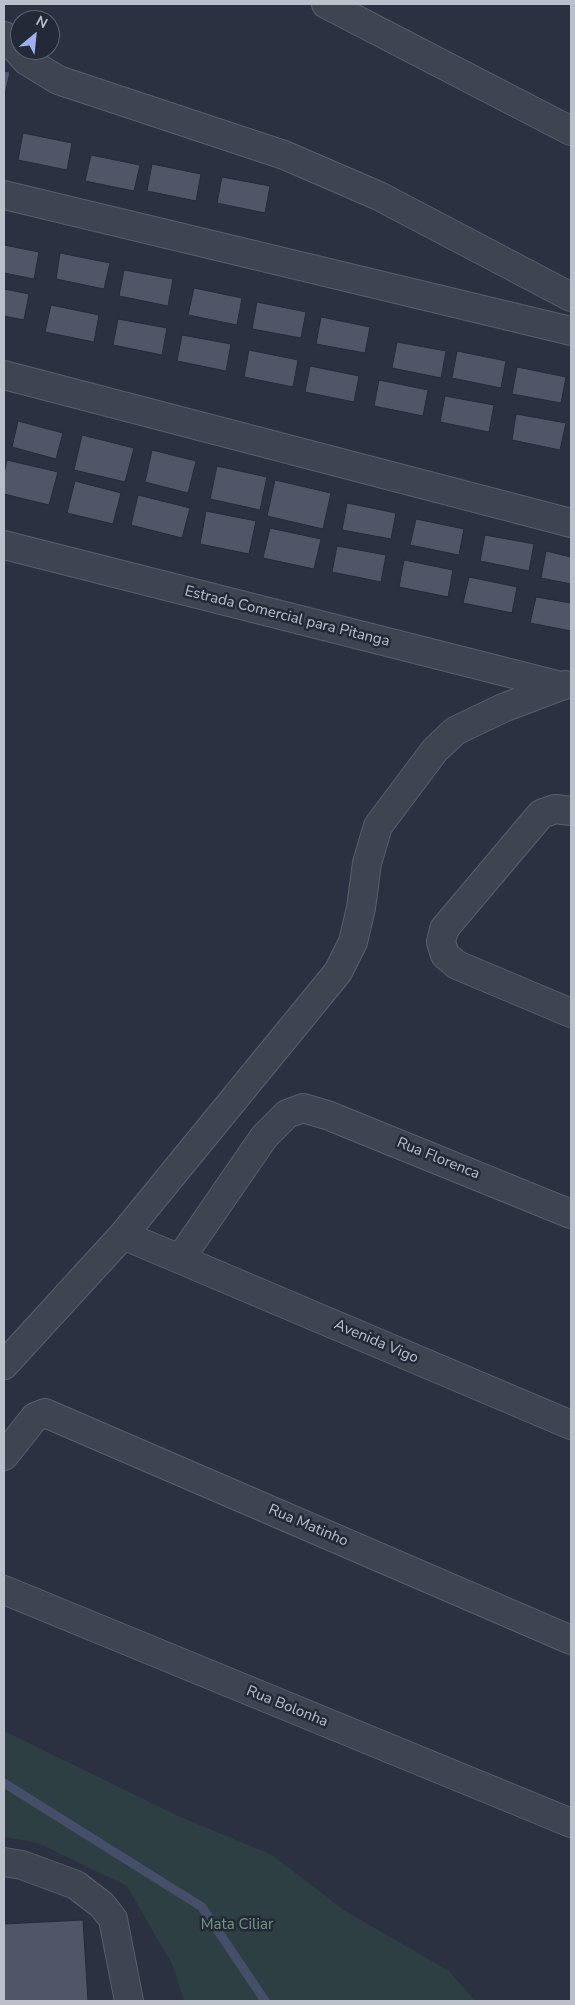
<!DOCTYPE html>
<html>
<head>
<meta charset="utf-8">
<style>
	body { margin:0 }
	#map { position:relative; width:575px; height:2005px; overflow:hidden; background:#2b3141; font-family:"Nunito Sans",sans-serif }
	canvas { display:block }
	.frame { position:absolute; inset:0; border:5px solid #bcc0cb; pointer-events:none }
	.north { position:absolute; left:10px; top:10px; width:50px; height:50px; box-sizing:border-box; background:#242937; border:1px solid #616572; border-radius:50%; rotate:28deg; font-size:14px; font-weight:700; line-height:20px; text-align:center; color:#bcc0cb }
	.north::after { content:''; display:block; margin:auto; width:18px; height:22px; background:#9fb2ed; clip-path:polygon(50% 0,100% 100%,50% 72%,0 100%) }
</style>
</head>
<body>
<div id="map">
<canvas width="575" height="2005"></canvas>
<div class="frame"></div>
<div class="north">N</div>
</div>
<script>
const ctx = document.querySelector('canvas').getContext('2d');
ctx.lineJoin = 'round';
function paint(path, color) { ctx.fillStyle = color; ctx.fill(path, 'evenodd'); }
const poly = rows => new Path2D(rows.map(r => 'M' + r).join(''));
function stroke(path, color, width, dash) { ctx.strokeStyle = color; ctx.lineWidth = width; ctx.lineCap = dash ? 'butt' : 'round'; ctx.setLineDash(dash || []); ctx.stroke(path); }
function write(font, color, halo, rows, align = 'center') {
  ctx.font = font + ' "Nunito Sans",sans-serif'; ctx.lineWidth = 5; ctx.setLineDash([]); ctx.textBaseline = 'middle'; ctx.strokeStyle = halo; ctx.fillStyle = color; for (const [text, x, y, turn = 0] of rows) {
    ctx.save(); ctx.translate(x, y); ctx.rotate((+turn || 0) * Math.PI / 180); ctx.textAlign = isNaN(turn) ? turn : align; if (halo) ctx.strokeText(text, 0, 0); ctx.fillText(text, 0, 0); ctx.restore();
  }
}
const green = poly([
	[4,1731,178,1816,272,1855,345,1911,449,1971,475,2001,184,2001,173,1966,127,1886,38,1843,4,1837]
]);
const stream = poly([
	[4,1783,202,1907,265,2001]
]);
const building = poly([
	[4,71,10,72,4,99,4,71],
	[23,133,72,143,67,170,18,160,23,133],
	[91,155,140,165,134,191,85,181,91,155],
	[152,164,201,174,196,201,147,191,152,164],
	[222,177,270,186,265,213,217,203,222,177],
	[4,245,39,252,34,279,4,273,4,245],
	[60,253,110,263,104,289,56,279,60,253],
	[124,270,173,279,168,306,119,296,124,270],
	[194,288,242,298,237,325,188,315,194,288],
	[4,289,29,294,24,320,4,316,4,289],
	[257,302,306,312,301,338,252,329,257,302],
	[51,305,99,315,94,342,45,332,51,305],
	[321,317,370,327,365,353,316,344,321,317],
	[118,319,167,328,162,355,113,345,118,319],
	[182,335,231,344,226,371,177,361,182,335],
	[397,342,446,351,441,378,392,368,397,342],
	[249,350,298,360,293,387,244,377,249,350],
	[457,351,506,361,501,388,452,378,457,351],
	[310,366,359,376,354,402,305,392,310,366],
	[517,367,566,377,561,403,512,394,517,367],
	[379,380,428,390,423,416,374,406,379,380],
	[445,396,494,405,489,432,440,422,445,396],
	[516,414,566,423,560,450,512,440,516,414],
	[18,421,63,433,56,459,12,447,18,421],
	[82,435,134,448,125,482,74,470,82,435],
	[152,450,196,461,188,493,145,482,152,450],
	[7,460,58,472,49,505,4,494,4,473,7,460],
	[217,466,267,477,260,510,210,499,217,466],
	[275,480,331,493,323,529,267,516,275,480],
	[75,481,121,493,113,524,67,513,75,481],
	[138,495,190,508,182,538,131,525,138,495],
	[347,503,396,513,391,539,342,530,347,503],
	[206,511,256,521,249,554,200,544,206,511],
	[416,519,464,529,459,555,410,545,416,519],
	[270,528,321,539,314,569,263,558,270,528],
	[485,535,534,544,529,571,480,561,485,535],
	[337,546,386,555,381,582,332,572,337,546],
	[546,551,571,557,571,584,541,578,546,551],
	[404,560,453,570,448,597,399,587,404,560],
	[469,577,517,587,512,613,463,603,469,577],
	[536,597,571,603,571,631,530,623,536,597],
	[83,1920,88,2001,4,2001,4,1924,83,1920]
]);
const minor = poly([
	[326,4,571,131],
	[4,36,27,61,58,80,284,155,379,196,571,297],
	[4,195,571,331],
	[4,375,571,523],
	[4,545,561,686,565,685],
	[571,811,555,809,541,814,444,929,441,942,445,955,457,965,571,1013],
	[123,1235,571,1425],
	[180,1259,264,1137,287,1114,303,1108,327,1115,571,1214],
	[4,1365,123,1235,338,972,353,942,361,908,367,863,378,826,435,750,455,731,503,708,561,686],
	[4,1456,35,1417,45,1413,571,1640],
	[4,1590,571,1823],
	[4,1862,22,1865,76,1885,102,1905,113,1919,129,2001]
]);
const streetNames = [
	["Estrada Comercial para Pitanga",287,617,14],
	["Rua Florenca",438,1159,22],
	["Avenida Vigo",376,1342,23],
	["Rua Matinho",308,1526,23],
	["Rua Bolonha",287,1707,22]
];
const parkNames = [
	["Mata Ciliar",237,1925]
];
paint(green, '#2e3f43');
stroke(stream, '#454f6a', 9);
paint(building, '#505667');
stroke(building, '#262b39', 1);
stroke(minor, '#5a5f6b', 30);
stroke(minor, '#3f4451', 28);
write('15px', '#bcc0cb', '#242937', streetNames);
write('15px', '#769983', '#242937', parkNames);
</script>
</body>
</html>
